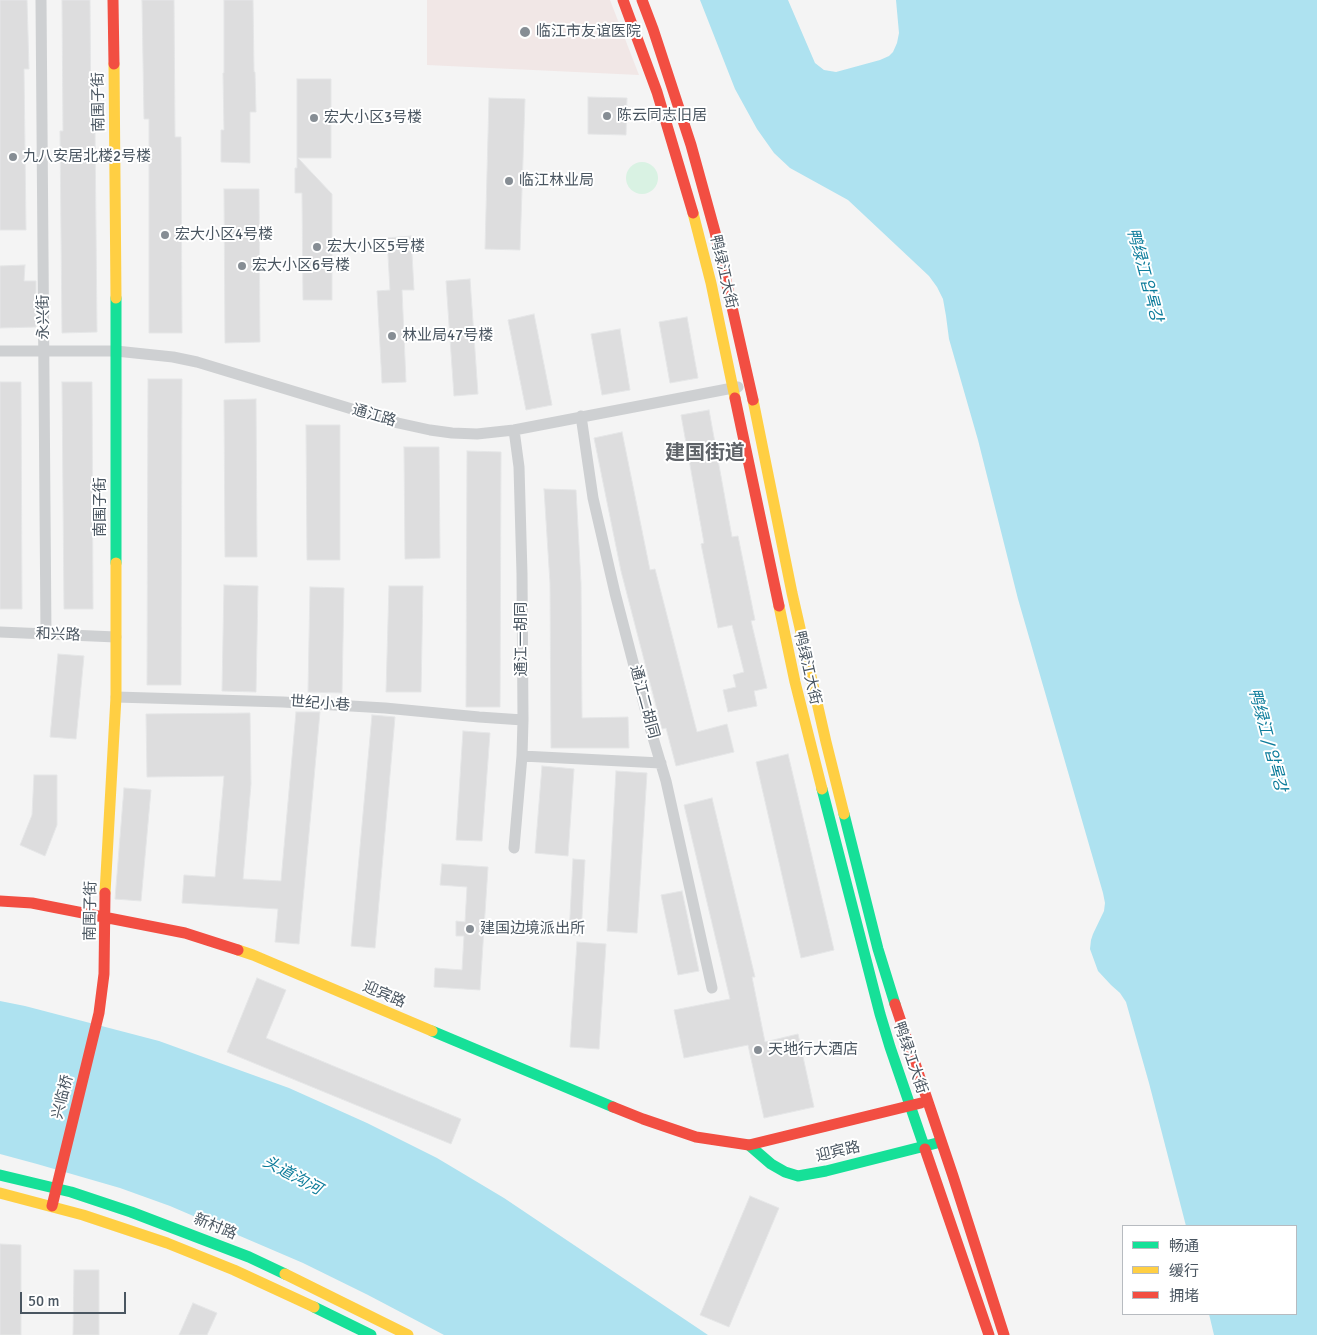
<!DOCTYPE html>
<html>
<head>
<meta charset="utf-8">
<style>
	body { margin:0 }
	#map { position:relative; width:1317px; height:1335px; overflow:hidden; background:#f4f4f4; font-family:Signika,"Noto Sans SC",sans-serif }
	canvas { display:block }
	.legend { position:absolute; left:1122px; top:1225px; width:175px; height:90px; box-sizing:border-box; background:#fff; border:1px solid #b7bbc0; margin:0; padding:6px 9px; list-style:none; font-size:15px; color:#4a5661 }
	.legend li { display:flex; align-items:center; gap:10px; height:25px }
	.legend b { width:25px; border:1px solid #b7bbc0 }
	.scale { position:absolute; left:20px; top:1292px; width:106px; height:22px; box-sizing:border-box; border:2px solid #4a5661; border-top:0; padding-left:6px; font-size:15px; line-height:18px; white-space:nowrap; color:#4a5661; -webkit-text-stroke:4px #fff; paint-order:stroke }
</style>
</head>
<body>
<div id="map">
<canvas width="1317" height="1335"></canvas>
<ul class="legend">
<li><b style="height:6px;background:#16e098"></b>畅通</li>
<li><b style="height:6px;background:#ffcf43"></b>缓行</li>
<li><b style="height:6px;background:#f24e42"></b>拥堵</li>
</ul>
<div class="scale">50 m</div>
</div>
<script>
const ctx = document.querySelector('canvas').getContext('2d');
ctx.lineJoin = 'round';
function paint(path, color) { ctx.fillStyle = color; ctx.fill(path, 'evenodd'); }
const poly = rows => new Path2D(rows.map(r => 'M' + r).join(''));
function stroke(path, color, width, dash) { ctx.strokeStyle = color; ctx.lineWidth = width; ctx.lineCap = dash ? 'butt' : 'round'; ctx.setLineDash(dash || []); ctx.stroke(path); }
function write(font, color, halo, rows, align = 'center') {
  ctx.font = font + ' Signika,"Noto Sans SC","Noto Sans KR",sans-serif'; ctx.lineWidth = 4; ctx.setLineDash([]); ctx.textBaseline = 'middle'; ctx.strokeStyle = halo; ctx.fillStyle = color; for (const [text, x, y, turn = 0] of rows) {
    ctx.save(); ctx.translate(x, y); ctx.rotate((+turn || 0) * Math.PI / 180); ctx.textAlign = isNaN(turn) ? turn : align; if (halo) ctx.strokeText(text, 0, 0); ctx.fillText(text, 0, 0); ctx.restore();
  }
}
const medical = poly([
	[427,0,610,0,639,75,427,65]
]);
const green = poly([
	'626 178a16 16 0 1 1 32 0a16 16 0 1 1-32 0Z'
]);
const water = poly([
	[700,0,788,0,815,63,824,70,836,72,880,60,889,56,893,52,897,43,899,33,896,0,1317,0,1317,1335,1214,1335,1209,1314,1296,1314,1296,1226,1186,1226,1149,1083,1126,1002,1120,993,1111,985,1098,971,1090,949,1091,940,1093,934,1104,911,1105,903,1103,893,1018,599,978,440,949,339,946,316,943,299,937,287,929,276,848,200,790,168,774,153,757,129,735,89],
	[0,1001,25,1006,159,1041,289,1088,367,1123,437,1158,504,1198,708,1335,444,1335,368,1295,303,1263,170,1206,120,1188,37,1164,0,1154]
]);
const building = poly([
	[0,0,27,0,29,69,24,69,26,230,0,230,0,0],
	[62,0,90,0,91,131,95,131,97,332,62,333,60,131,63,131,62,0],
	[142,0,174,0,175,137,181,137,182,333,149,333,149,119,144,119,142,0],
	[224,0,253,0,254,72,255,72,256,112,250,112,250,163,221,162,221,130,224,130,223,73,224,73,224,0],
	[297,79,331,79,331,158,298,158,332,194,332,300,303,300,302,193,295,193,295,168,297,168,297,79],
	[588,97,627,98,626,135,588,134,588,97],
	[489,98,525,99,520,250,485,249,489,98],
	[224,189,259,189,260,342,225,343,224,189],
	[411,236,414,290,402,290,406,382,382,383,377,291,390,290,387,238,411,236],
	[25,265,24,281,36,281,36,327,0,328,0,266,25,265],
	[470,279,478,394,454,396,446,281,470,279],
	[534,314,552,405,526,410,508,320,534,314],
	[687,317,698,378,670,383,659,322,687,317],
	[620,329,630,390,602,395,591,334,620,329],
	[148,379,182,379,181,685,147,685,148,379],
	[0,382,21,382,22,609,0,609,0,382],
	[62,382,92,382,93,609,64,609,62,382],
	[256,399,257,557,225,557,224,400,256,399],
	[709,410,732,537,738,536,755,620,751,621,767,688,754,691,757,706,728,712,723,690,736,687,733,675,744,672,732,625,718,628,701,544,704,543,681,415,709,410],
	[306,425,340,425,340,560,307,560,306,425],
	[622,432,650,570,655,569,697,732,727,724,734,752,676,766,666,728,662,729,621,571,594,438,622,432],
	[404,447,439,447,440,558,405,559,404,447],
	[467,451,501,452,500,707,466,707,467,451],
	[544,489,576,490,581,583,582,718,628,717,629,748,551,748,550,583,544,489],
	[224,585,258,586,256,692,222,691,224,585],
	[389,586,423,586,421,692,386,692,389,586],
	[310,587,344,588,342,693,308,692,310,587],
	[58,654,84,656,76,739,50,737,58,654],
	[296,712,320,712,299,944,275,942,278,909,182,903,184,875,215,877,224,776,147,777,146,714,250,713,251,784,243,879,281,881,296,712],
	[372,715,395,717,375,948,351,946,372,715],
	[463,731,490,733,482,841,456,840,463,731],
	[788,754,834,950,801,958,756,762,788,754],
	[542,766,574,769,568,856,535,853,542,766],
	[616,771,647,773,637,933,607,931,616,771],
	[34,775,57,775,57,825,45,856,20,845,32,815,34,775],
	[124,788,151,790,141,901,115,899,124,788],
	[712,798,755,977,752,977,765,1042,798,1034,814,1107,764,1118,748,1045,684,1058,674,1010,730,999,684,805,712,798],
	[573,859,585,860,581,936,569,935,573,859],
	[442,864,488,867,480,990,434,987,435,968,462,970,464,936,456,936,456,921,465,922,467,887,440,885,442,864],
	[682,891,699,971,678,975,661,895,682,891],
	[577,942,606,944,599,1049,570,1047,577,942],
	[257,978,286,990,266,1038,461,1119,451,1144,227,1052,257,978],
	[750,1196,779,1208,729,1327,700,1315,750,1196],
	[0,1244,21,1245,21,1335,0,1335,0,1244],
	[74,1270,99,1270,99,1335,73,1335,74,1270],
	[193,1303,217,1313,207,1335,179,1335,193,1303]
]);
const street = poly([
	[41,0,46,634],
	[0,351,116,351,173,357,197,362,398,423,430,430,452,433,477,434,514,430,738,387],
	[581,416,593,498,615,593,651,731,666,781,712,988],
	[0,632,116,637],
	[116,697,283,702,385,708,479,717,523,720],
	[522,756,661,763],
	[514,848,522,756,523,720,522,574,519,467,514,430]
]);
const fast = poly([
	[116,298,116,563],
	[822,789,880,1014,890,1047,925,1149],
	[844,814,878,949,895,1004],
	[432,1031,613,1107],
	[749,1145,771,1164,785,1172,798,1176,826,1171,937,1143],
	[0,1175,71,1192,131,1212,249,1257,285,1274],
	[314,1307,371,1335]
]);
const slow = poly([
	[114,64,116,298],
	[693,213,711,283,735,398],
	[753,400,792,593,826,742,844,814],
	[779,606,795,682,822,789],
	[105,893,116,697,116,563],
	[238,950,253,955,432,1031],
	[0,1193,83,1215,167,1243,234,1270,314,1307],
	[285,1274,408,1335]
]);
const jam = poly([
	[113,0,114,64],
	[623,0,657,92,693,213],
	[642,0,653,29,691,145,715,232,753,400],
	[735,398,779,606],
	[0,901,32,903,185,933,238,950],
	[895,1004,953,1176,1004,1335],
	[613,1107,643,1119,696,1137,749,1145,921,1103],
	[925,1149,989,1335],
	[52,1206,99,1013,104,974,105,893]
]);
const markers = [
	[525,32,6,"#868d94"],
	[607,116,5,"#868d94"],
	[314,118,5,"#868d94"],
	[13,157,5,"#868d94"],
	[509,181,5,"#868d94"],
	[165,235,5,"#868d94"],
	[317,247,5,"#868d94"],
	[242,266,5,"#868d94"],
	[392,336,5,"#868d94"],
	[470,929,5,"#868d94"],
	[758,1050,5,"#868d94"]
];
const poiNames = [
	["临江市友谊医院",536,32],
	["陈云同志旧居",617,116],
	["宏大小区3号楼",324,118],
	["九八安居北楼2号楼",23,157],
	["临江林业局",519,181],
	["宏大小区4号楼",175,235],
	["宏大小区5号楼",327,247],
	["宏大小区6号楼",252,266],
	["林业局47号楼",402,336],
	["建国边境派出所",480,929],
	["天地行大酒店",768,1050]
];
const streetNames = [
	["南围子街",99,102,-91],
	["鸭绿江大街",723,272,77],
	["永兴街",44,317,-90],
	["通江路",374,416,16],
	["南围子街",101,507,-90],
	["和兴路",58,635,2],
	["通江一胡同",522,639,-90],
	["鸭绿江大街",807,668,77],
	["通江二胡同",644,702,75],
	["世纪小巷",320,704,4],
	["南围子街",91,911,-89],
	["迎宾路",384,995,23],
	["鸭绿江大街",910,1058,71],
	["兴临桥",63,1097,-76],
	["迎宾路",838,1152,-13],
	["新村路",215,1227,22]
];
const waterNames = [
	["鸭绿江 압록강",1144,275,75],
	["鸭绿江 / 압록강",1267,740,75],
	["头道沟河",292,1176,28]
];
const districtNames = [
	["建国街道",705,454]
];
paint(medical, '#f1e7e6');
paint(green, '#d9f2e3');
paint(water, '#aee2f0');
paint(building, '#ddddde');
stroke(building, '#e5e6e7', 1);
stroke(street, '#ced0d2', 11);
stroke(fast, '#16e098', 11);
stroke(slow, '#ffcf43', 11);
stroke(jam, '#f24e42', 11);
for (const [x, y, r, color] of markers) { const dot = new Path2D(); dot.arc(x, y, r, 0, 2 * Math.PI); ctx.fillStyle = color; ctx.fill(dot); stroke(dot, '#fff', 2); }
write('15px', '#4a5661', '#fff', poiNames, 'left');
write('15px', '#4a5661', '#fff', streetNames);
write('italic 16px', '#0c7c9b', '#fff', waterNames);
write('bold 20px', '#5f6368', '#fff', districtNames);
</script>
</body>
</html>
